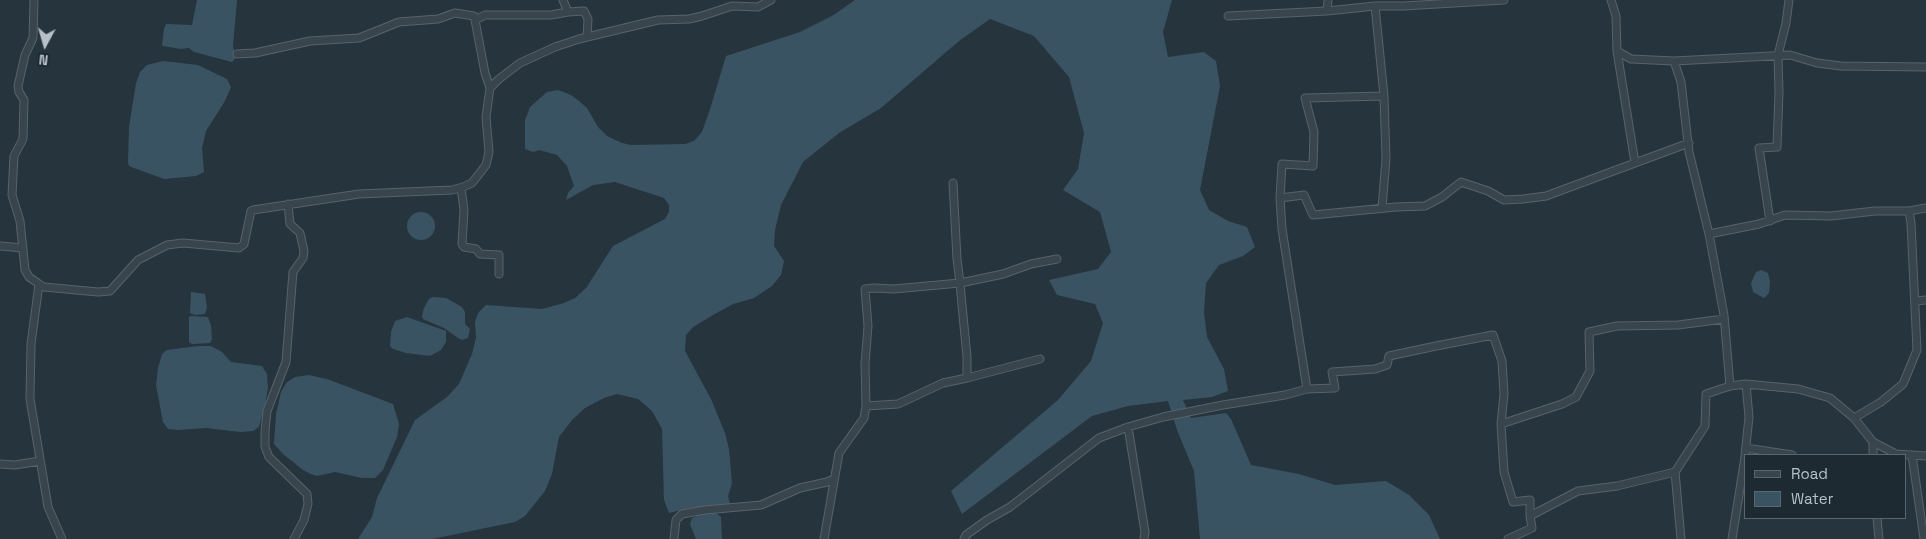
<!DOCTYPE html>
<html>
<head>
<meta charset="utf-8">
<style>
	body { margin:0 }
	#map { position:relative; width:1926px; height:539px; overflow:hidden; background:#26343d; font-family:"Space Grotesk",sans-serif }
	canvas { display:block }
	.legend { position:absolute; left:1744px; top:454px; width:162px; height:65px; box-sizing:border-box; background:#1e2a32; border:1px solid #5a666e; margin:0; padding:6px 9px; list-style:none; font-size:15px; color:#b5c0c8 }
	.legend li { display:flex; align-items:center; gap:10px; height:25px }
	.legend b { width:25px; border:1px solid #5a666e }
	.north { position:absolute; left:20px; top:20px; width:50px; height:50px; -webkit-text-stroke:4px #1e2a32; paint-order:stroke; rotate:186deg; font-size:14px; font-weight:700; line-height:20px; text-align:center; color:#b5c0c8 }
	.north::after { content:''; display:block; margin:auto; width:18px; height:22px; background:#b5c0c8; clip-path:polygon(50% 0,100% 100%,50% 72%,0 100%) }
</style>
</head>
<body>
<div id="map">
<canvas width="1926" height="539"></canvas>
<ul class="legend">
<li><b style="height:6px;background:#39454d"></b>Road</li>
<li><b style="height:14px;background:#3a5363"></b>Water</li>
</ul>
<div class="north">N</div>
</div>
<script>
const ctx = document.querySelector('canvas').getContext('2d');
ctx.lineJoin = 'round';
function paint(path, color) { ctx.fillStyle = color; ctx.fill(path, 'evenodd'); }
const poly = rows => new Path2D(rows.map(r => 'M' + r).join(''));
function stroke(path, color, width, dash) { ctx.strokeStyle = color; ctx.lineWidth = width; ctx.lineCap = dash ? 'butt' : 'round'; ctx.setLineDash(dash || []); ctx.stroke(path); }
const water = poly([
	[197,0,237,0,233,46,236,58,232,62,194,52,189,48,181,49,163,46,162,45,164,29,166,24,192,25],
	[855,0,1172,0,1163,32,1168,57,1204,52,1216,61,1220,86,1200,190,1209,210,1228,221,1247,227,1255,247,1243,256,1219,265,1206,283,1204,312,1207,337,1224,369,1228,391,1212,397,1183,400,1191,418,1226,413,1231,419,1251,465,1299,474,1335,485,1386,481,1409,495,1429,515,1440,539,1200,539,1194,471,1177,430,1168,401,1128,406,1092,416,962,514,951,491,1058,400,1091,361,1103,323,1095,304,1057,295,1049,280,1098,269,1111,252,1100,212,1063,190,1078,169,1084,133,1069,77,1034,36,990,19,959,41,881,108,839,133,803,162,781,205,775,230,774,246,784,261,781,275,772,286,754,298,733,304,713,315,693,327,686,335,685,351,711,399,725,433,729,449,732,483,728,496,730,504,689,508,669,513,664,500,662,429,652,411,638,399,617,394,604,398,585,408,572,420,559,437,552,474,545,491,525,516,515,522,432,539,358,539,372,517,377,498,415,420,447,397,459,384,472,354,476,338,475,322,478,313,486,305,542,309,564,303,575,298,586,288,613,246,665,219,669,212,669,205,664,198,615,182,593,185,566,200,568,193,574,186,567,166,557,155,539,150,533,152,525,149,525,120,530,107,547,92,558,90,571,95,579,101,587,108,598,127,607,136,622,143,631,145,685,144,694,141,702,132,711,106,726,56,800,32,832,16],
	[163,61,198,65,227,79,231,87,225,101,206,131,202,148,204,172,196,176,164,179,134,168,129,166,128,162,129,127,136,83,140,72,147,65],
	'407 226a14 14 0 1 1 28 0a14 14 0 1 1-28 0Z',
	[1761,270,1768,273,1770,282,1769,293,1764,298,1753,292,1751,283,1756,272],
	[191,292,205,294,207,307,205,314,195,315,190,313],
	[433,297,446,298,462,307,465,312,465,324,470,329,468,338,462,340,458,338,444,328,423,319,422,316,424,308,429,299],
	[191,316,208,317,211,326,212,339,210,343,192,344,189,342,189,317],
	[407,317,446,331,446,342,441,350,430,356,406,353,393,349,390,346,391,332,395,321],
	[198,346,211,346,222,352,231,362,262,366,267,374,268,388,265,405,259,427,253,431,240,432,206,428,178,430,168,429,163,422,156,385,158,368,162,354,167,350],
	[309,375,327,379,393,404,399,424,397,437,383,470,375,478,362,478,335,472,317,476,311,474,303,470,283,454,274,444,276,414,281,392,286,383,295,377],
	[715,512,721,517,722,539,696,539,690,524,692,518,703,514]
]);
const street = poly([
	[34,0,33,38,25,55,18,86,19,92,24,100,23,139,14,156,12,195,20,221,25,270,29,277,39,284,31,344,30,399,48,507,62,539],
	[1328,0,1327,11,1375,6],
	[1504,0,1404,6,1375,6,1384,96,1305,98,1314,132,1313,166,1282,164,1280,198,1304,195,1313,215,1396,207,1425,206,1442,197,1461,182,1488,191,1504,200,1523,199,1546,196,1689,143],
	[1611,0,1616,16,1617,51,1631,59,1674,61,1681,82,1689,152,1709,234,1724,315,1730,386,1746,384,1798,389,1830,398,1854,418,1873,442,1896,454,1926,456],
	[568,12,584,11,588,19,587,37],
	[1228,16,1327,11],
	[1617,51,1635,163],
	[237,54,255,53,310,41,359,38,399,22,438,19,455,13,474,16,475,20],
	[1674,61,1790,55,1817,63,1841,66,1926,67],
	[490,88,485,73,475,20,485,15,551,15,568,12,563,0],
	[953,183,957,259,960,283,962,305,967,357,967,378,943,383,898,404,866,406,865,364,868,326,865,289,874,288,894,289,960,283,965,282,1003,274,1031,264,1057,259],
	[461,188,464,210,462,244,464,247,476,249,480,254,499,255,499,274],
	[1280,198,1282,229,1307,389],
	[288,204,290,224,300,233,304,251,303,258,293,272,286,362,267,411,265,431,265,447,269,457,307,494,308,504,304,520,294,539],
	[1382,208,1386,159,1384,96],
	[1909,211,1926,208],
	[1770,221,1759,148,1777,147,1779,92,1778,55,1786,23,1789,0],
	[1709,234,1759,224,1785,215,1831,216,1875,211,1909,211,1911,223,1917,350,1903,384,1881,402,1854,418],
	[0,246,23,248],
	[39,284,44,287,98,292,110,291,138,260,167,245,183,243,239,248,244,244,251,211,253,210,359,194,452,190,463,187,472,183,486,165,489,152,486,117,490,88,499,79,520,63,555,47,579,39,658,20,689,19,702,16,732,6,758,7,771,0],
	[1915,301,1926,300],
	[967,378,1040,359],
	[1128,427,1145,532,1144,539],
	[1873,442,1873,455],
	[1746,448,1792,455],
	[1745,455,1749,417,1746,384],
	[1912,455,1924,539],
	[0,464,15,465,40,461],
	[1530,516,1530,500,1513,502,1504,472,1501,424,1562,404,1576,397,1590,371,1589,332,1617,326,1678,325,1724,319],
	[1877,518,1879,539],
	[674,539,676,520,682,514,705,510,761,505,800,488,827,482,834,479],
	[824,539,839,453,864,418,866,406],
	[964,539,966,535,987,520,1010,507,1099,438,1128,427,1163,417,1223,405,1285,395,1307,389,1335,388,1332,372,1375,369,1387,365,1389,356,1436,346,1493,335,1502,361,1504,394,1501,424],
	[1508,539,1532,528,1530,516,1578,491,1617,486,1675,472],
	[1681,539,1675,472,1705,426,1706,394,1730,386],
	[1732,539,1745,457]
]);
paint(water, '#3a5363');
stroke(street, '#57636b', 9);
stroke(street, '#39454d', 7);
</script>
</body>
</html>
